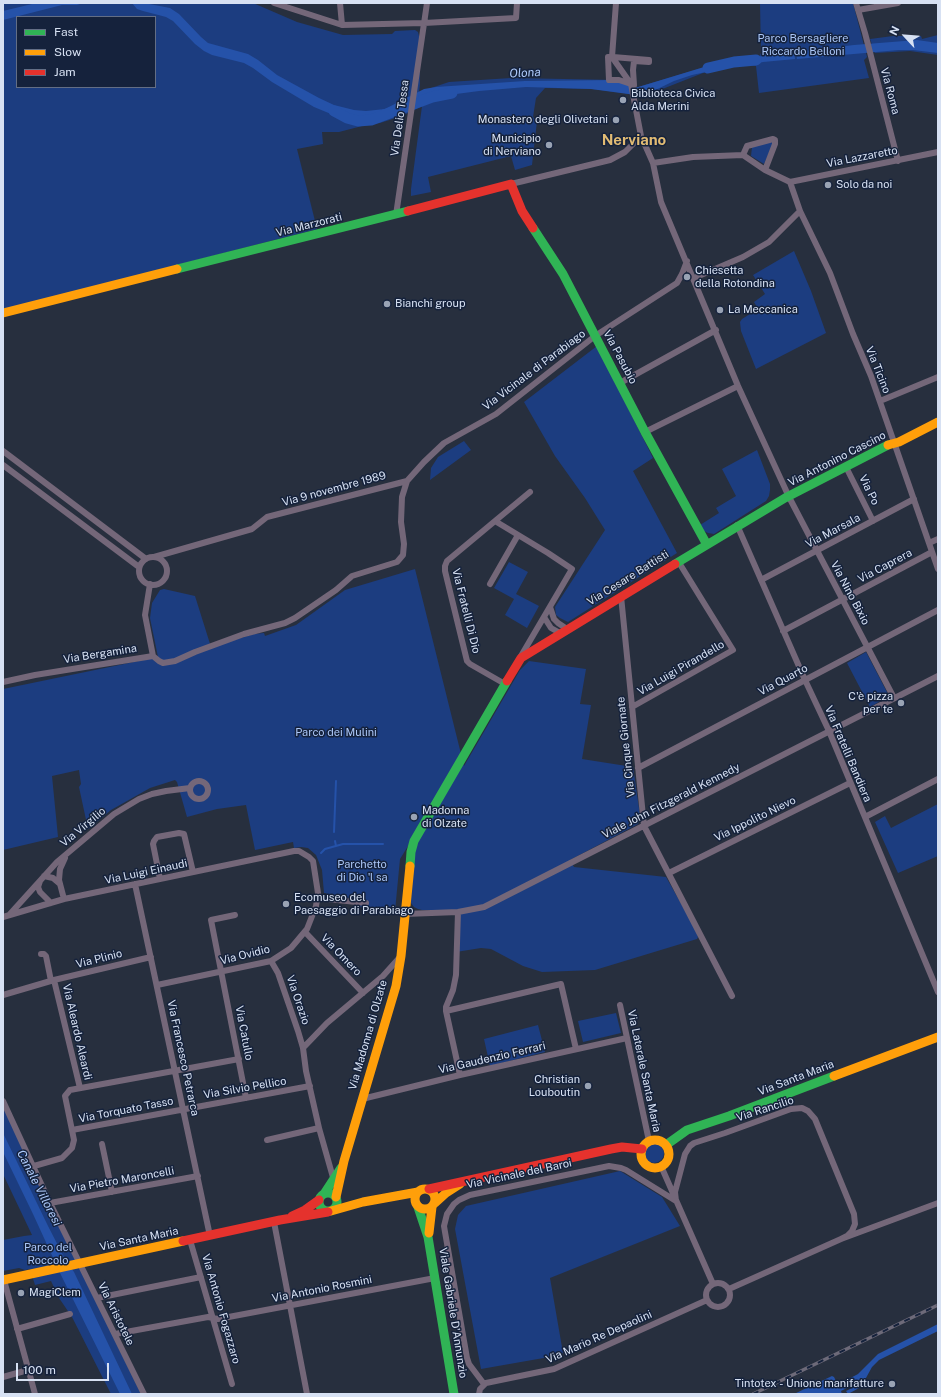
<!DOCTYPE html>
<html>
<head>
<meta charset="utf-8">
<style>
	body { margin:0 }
	#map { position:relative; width:941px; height:1397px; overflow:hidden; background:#272f3e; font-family:"Public Sans",sans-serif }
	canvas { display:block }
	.frame { position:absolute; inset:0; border:4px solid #d7e1f3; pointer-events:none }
	.legend { position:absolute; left:16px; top:16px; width:140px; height:72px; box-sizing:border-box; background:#15223c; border:1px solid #636e85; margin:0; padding:5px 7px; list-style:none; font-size:12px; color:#d7e1f3 }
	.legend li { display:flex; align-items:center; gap:8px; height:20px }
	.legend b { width:20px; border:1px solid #636e85 }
	.north { position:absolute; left:885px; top:16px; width:40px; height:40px; -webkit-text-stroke:3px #15223c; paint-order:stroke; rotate:296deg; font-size:11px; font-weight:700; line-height:16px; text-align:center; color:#d7e1f3 }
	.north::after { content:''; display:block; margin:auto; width:14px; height:18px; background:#d7e1f3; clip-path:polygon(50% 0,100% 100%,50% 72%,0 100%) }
	.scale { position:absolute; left:16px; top:1363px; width:93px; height:18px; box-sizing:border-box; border:2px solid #d7e1f3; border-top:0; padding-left:5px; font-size:12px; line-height:14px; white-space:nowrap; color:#d7e1f3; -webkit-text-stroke:3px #15223c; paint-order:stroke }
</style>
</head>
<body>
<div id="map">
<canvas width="941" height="1397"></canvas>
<div class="frame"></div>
<ul class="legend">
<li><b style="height:5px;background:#30b455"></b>Fast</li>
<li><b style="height:5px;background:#ff9f0a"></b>Slow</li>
<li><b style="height:5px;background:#e5322d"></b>Jam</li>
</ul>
<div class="north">N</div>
<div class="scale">100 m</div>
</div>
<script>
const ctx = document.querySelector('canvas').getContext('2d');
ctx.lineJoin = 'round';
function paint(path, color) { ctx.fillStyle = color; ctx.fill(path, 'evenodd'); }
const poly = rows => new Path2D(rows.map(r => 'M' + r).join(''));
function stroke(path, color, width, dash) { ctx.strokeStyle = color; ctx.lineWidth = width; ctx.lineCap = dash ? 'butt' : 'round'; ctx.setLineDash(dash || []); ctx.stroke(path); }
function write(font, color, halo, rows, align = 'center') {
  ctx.font = font + ' "Public Sans",sans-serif'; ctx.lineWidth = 3; ctx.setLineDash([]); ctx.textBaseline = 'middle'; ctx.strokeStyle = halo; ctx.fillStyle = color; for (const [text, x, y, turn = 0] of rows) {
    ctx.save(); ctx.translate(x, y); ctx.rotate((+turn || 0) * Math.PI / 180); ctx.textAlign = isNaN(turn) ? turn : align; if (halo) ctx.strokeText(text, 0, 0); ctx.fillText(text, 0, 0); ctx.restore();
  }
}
const green = poly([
	[3,3,253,3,297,22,343,35,392,34,395,31,415,30,418,32,419,36,420,84,419,92,449,82,511,78,618,80,635,88,726,61,759,57,761,53,760,3,853,3,867,57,864,60,869,78,759,93,756,66,743,64,725,66,703,73,642,97,624,93,592,89,545,88,536,98,533,117,537,121,532,165,515,170,511,156,428,177,431,192,411,196,411,189,422,106,402,116,380,123,366,125,339,132,322,132,323,144,297,149,317,229,3,310],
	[17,17,155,17,155,87,17,87],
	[938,35,938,55,910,51,875,53,870,39,893,36,921,36,922,39],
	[771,141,773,144,764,164,751,156,752,147],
	[794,251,811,291,826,333,756,369,741,331,740,322,742,319,758,309,754,302,765,294,753,275],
	[597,346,653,458,633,471,677,553,568,622,560,618,556,615,555,607,605,530,585,498,555,456,524,402],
	[464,441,471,450,430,480,431,468,438,457],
	[757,450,770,484,770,490,769,496,766,501,714,534,708,533,704,531,700,525,719,513,716,508,736,496,722,469],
	[509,562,528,572,516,594,539,606,527,628,505,615,514,599,494,588],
	[415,569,464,766,520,670,529,661,586,669,580,704,591,705,582,759,633,767,640,815,638,824,570,860,574,867,666,877,695,928,698,937,697,939,595,970,542,972,523,966,491,949,481,948,456,952,455,910,422,910,418,909,414,907,411,903,409,895,414,852,434,804,400,859,395,911,360,907,362,900,327,895,326,893,324,893,322,870,316,855,308,848,301,847,294,848,293,842,255,850,246,805,217,809,187,817,177,782,175,780,150,788,111,810,88,829,79,787,81,784,79,770,52,776,58,837,3,850,3,689,158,657,150,618,152,603,160,590,164,589,195,596,211,647,254,634,264,633,265,636,296,625,345,590],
	[866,652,889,696,870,707,847,663],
	[938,804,938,856,898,873,875,822,885,816,891,828],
	[616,1013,621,1033,583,1042,578,1021],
	[538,1025,545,1052,490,1066,484,1039],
	[3,1107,141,1394,111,1394,72,1317,59,1298,51,1281,35,1285,30,1269,25,1270,19,1268,3,1271,3,1240,24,1236,32,1235,3,1174],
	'644 1153a10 10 0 1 1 20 0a10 10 0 1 1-20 0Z',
	[620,1171,662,1197,680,1226,550,1278,563,1353,555,1356,481,1369,455,1229,458,1215,466,1206]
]);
const water = poly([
	[83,3,77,5,62,5,3,20,3,11,32,4],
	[132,3,144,3,170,8,179,14,201,37,208,43,248,54,258,60,277,75,319,98,334,105,354,110,366,111,385,109,424,89,436,87,525,81,618,80,635,88,704,67,756,59,764,54,794,52,795,59,763,62,755,64,725,66,725,68,692,75,674,81,643,96,591,89,526,87,479,91,426,98,417,101,406,108,388,116,363,120,352,119,331,114,314,107,272,82,253,68,244,63,212,55,204,51,195,44,173,21,166,17,143,11,137,9],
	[917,40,938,43,938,53,913,50,899,50,797,59,796,52,854,45],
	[3,1133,48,1226,66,1261,74,1272,132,1394,120,1394,61,1275,33,1214,3,1152],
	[938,1324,938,1331,879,1360,872,1367,861,1387,848,1394,846,1391,854,1387,853,1385,841,1391,842,1394,794,1394,832,1376,834,1377,837,1383,843,1382,858,1374,878,1354]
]);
const stream = poly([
	[334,832,336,781],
	[335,841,336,846],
	[321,853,325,849,343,844,383,844]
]);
const river = poly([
	[708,68,734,62,756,60],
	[334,111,347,118,358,121,371,120,432,97,452,93]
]);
const street = poly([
	[274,3,342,25,424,23,516,18,517,3],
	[340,3,342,25],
	[856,3,865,33,898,161],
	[858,10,898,3],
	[608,57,613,57,649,60,649,62,634,61,633,70,634,85,619,80,609,80,608,57],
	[641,136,653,163,661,202,738,386,789,497,894,698],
	[743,155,747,146,773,139,775,140,775,144,765,170],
	[653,163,693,157,743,155,765,170,790,182],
	[790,182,800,211,830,273,853,334,871,376,938,569],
	[790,182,938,152],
	[511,184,610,160,625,152,641,136,631,84,612,57,616,3],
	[396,215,427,3],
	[694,278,743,257,769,242,800,211],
	[620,383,716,330],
	[880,401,938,377],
	[645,432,738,386],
	[3,451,146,559],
	[3,465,139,567],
	[846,467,873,521],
	[495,521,447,561,445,566,445,571,467,661,470,664,505,684],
	[737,525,805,680,829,731,938,992],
	[929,543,938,539],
	[154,557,252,529,267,517,407,481],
	'139 571a14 14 0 1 1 28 0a14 14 0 1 1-28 0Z',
	[761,580,914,499],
	[490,584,518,535],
	[621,596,644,826,732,996],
	[550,607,554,619,558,623,567,629],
	[544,617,551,628,560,633],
	[783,631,932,552],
	[153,656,159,661,163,663,175,661,195,652,244,634,285,623,295,618,336,590,352,576,397,562,403,555,404,544,401,522,402,497,407,481,424,462,444,443,496,414,595,336,677,283,682,274,687,261],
	[521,656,572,569,548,553,495,521,530,492],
	[3,682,35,675,153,656,145,615,150,584],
	[632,707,733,650,678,561],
	[638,768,938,610],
	'190 790a9 9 0 1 1 18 0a9 9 0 1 1-18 0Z',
	[865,817,938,779],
	[669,873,850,783],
	[44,876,53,878,60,884],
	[160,879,153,844,154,841,157,837,179,833,184,834,193,872],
	[40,881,38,887,40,892,51,903],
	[135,884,210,1236],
	[318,898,366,903],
	[64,899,59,880,60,869,65,858],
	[458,912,456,975,453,990,446,1007,446,1011,460,1075],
	[10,914,57,862,114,814,139,799,152,794,166,791,190,788],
	[405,914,458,912,484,907,938,676],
	[235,915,211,920,246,1098],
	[3,917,64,899,294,851,299,851,309,857,313,861,318,893,316,906,307,929,291,948,271,961,157,985],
	[305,932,363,993],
	[41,954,44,954,46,956,51,981],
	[271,961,278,973,298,1031,303,1048],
	[54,980,80,1088],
	[3,995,54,980,151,957],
	[620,1005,649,1141],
	[446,1011,561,984,576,1049],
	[362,1099,460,1075,627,1038],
	[3,1101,50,1203,144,1394],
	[72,1130,310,1086],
	[267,1140,319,1128],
	[102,1144,112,1192],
	[34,1166,62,1158,72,1148,74,1140,65,1096,70,1090,239,1059],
	[661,1166,713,1284],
	[334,1181,319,1128,306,1071,303,1048,327,1023,383,976,400,957],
	[676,1201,675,1192,685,1154,690,1146,694,1143,725,1133,791,1109,802,1108,808,1111,815,1119,854,1214,855,1224,852,1231,847,1236,841,1239],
	[50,1203,198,1176],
	[274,1222,307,1394],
	[190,1240,232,1384],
	[4,1280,35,1394],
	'706 1295a12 12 0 1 1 24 0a12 12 0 1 1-24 0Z',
	[729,1289,841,1239,938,1203],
	[97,1298,201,1277],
	[17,1329,70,1314],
	[115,1334,208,1317,218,1319,435,1278],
	[3,1377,28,1370],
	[484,1384,469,1364,467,1358,445,1232,444,1226,447,1214,454,1204,459,1200,470,1195,609,1166,621,1168,626,1170,676,1201],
	[479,1394,480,1389,486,1383,554,1369,707,1300]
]);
const fast = poly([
	[533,228,563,274,645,432,706,543],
	[177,269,408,211],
	[675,564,785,498,888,445],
	[410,866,411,852,414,841,507,681],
	[666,1145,687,1130,729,1116,834,1076],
	'319 1202a9 9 0 1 1 18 0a9 9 0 1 1-18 0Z',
	[324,1194,341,1168],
	[418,1207,428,1237,454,1394]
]);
const slow = poly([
	[3,313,177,269],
	[888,445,899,442,938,422],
	[834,1076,938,1037],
	'641 1154a14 14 0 1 1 28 0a14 14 0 1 1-28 0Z',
	'415 1199a10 10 0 1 1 20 0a10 10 0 1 1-20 0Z',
	[336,1197,344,1161,396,986,401,956,410,866],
	[435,1203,446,1193,460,1184],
	[331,1211,363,1202,418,1192],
	[429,1233,432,1207],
	[3,1280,183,1241]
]);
const jam = poly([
	[408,211,511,184,522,211,533,228],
	[507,681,521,658,675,564],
	[429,1189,611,1149,622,1147,642,1149],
	[292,1216,305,1210,319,1200],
	[183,1241,280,1220,328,1212]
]);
const rail = poly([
	[753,1394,938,1305]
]);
const markers = [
	[623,100,4,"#99a3b4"],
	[616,120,4,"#99a3b4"],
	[549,145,4,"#99a3b4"],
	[828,185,4,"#99a3b4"],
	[687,277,4,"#99a3b4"],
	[387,304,4,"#99a3b4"],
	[720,310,4,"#99a3b4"],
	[901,703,4,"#99a3b4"],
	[414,817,4,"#99a3b4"],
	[286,904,4,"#99a3b4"],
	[588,1086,4,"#99a3b4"],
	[21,1293,4,"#99a3b4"],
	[892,1384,4,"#99a3b4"]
];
const parkNames = [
	["Parco Bersagliere",803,39],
	["Riccardo Belloni",803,52],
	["Parco dei Mulini",336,733],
	["Parchetto",362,865],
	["di Dio 'l sa",362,878],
	["Parco del",48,1248],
	["Roccolo",48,1261]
];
const streetNames = [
	["Via Roma",890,91,75],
	["Via Delio Tessa",400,118,-82],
	["Via Lazzaretto",862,157,-11],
	["Via Marzorati",309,225,-14],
	["Via Pasubio",620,357,62],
	["Via Vicinale di Parabiago",534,370,-37],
	["Via Ticino",878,370,68],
	["Via Antonino Cascino",837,459,-27],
	["Via 9 novembre 1989",334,489,-15],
	["Via Po",869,490,64],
	["Via Marsala",833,531,-28],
	["Via Caprera",885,566,-28],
	["Via Cesare Battisti",628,578,-32],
	["Via Nino Bixio",850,593,62],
	["Via Fratelli Di Dio",466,611,76],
	["Via Bergamina",100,654,-9],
	["Via Luigi Pirandello",681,668,-30],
	["Via Quarto",783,680,-28],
	["Via Cinque Giornate",626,747,-96],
	["Via Fratelli Bandiera",848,754,67],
	["Viale John Fitzgerald Kennedy",671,801,-27],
	["Via Ippolito Nievo",755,819,-26],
	["Via Virgilio",83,827,-40],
	["Via Luigi Einaudi",146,872,-12],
	["Via Ovidio",245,955,-14],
	["Via Omero",341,955,46],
	["Via Plinio",99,959,-14],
	["Via Orazio",298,1000,71],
	["Via Aleardo Aleardi",77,1032,77],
	["Via Catullo",244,1033,79],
	["Via Madonna di Olzate",368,1035,-74],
	["Via Francesco Petrarca",183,1058,78],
	["Via Gaudenzio Ferrari",492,1058,-13],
	["Via Laterale Santa Maria",644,1071,78],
	["Via Santa Maria",796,1078,-21],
	["Via Silvio Pellico",245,1088,-10],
	["Via Rancilio",765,1109,-18],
	["Via Torquato Tasso",126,1110,-11],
	["Via Vicinale del Baroi",519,1174,-12],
	["Via Pietro Maroncelli",122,1180,-10],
	["Via Santa Maria",139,1239,-12],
	["Via Antonio Rosmini",322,1289,-11],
	["Via Antonio Fogazzaro",221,1309,74],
	["Viale Gabriele D'Annunzio",453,1313,81],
	["Via Aristotele",116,1314,64],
	["Via Mario Re Depaolini",599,1337,-24]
];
const poiNames = [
	["Biblioteca Civica",631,94],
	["Alda Merini",631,107],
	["Monastero degli Olivetani",608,120,"right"],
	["Municipio",541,139,"right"],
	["di Nerviano",541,152,"right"],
	["Solo da noi",836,185],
	["Chiesetta",695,271],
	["della Rotondina",695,284],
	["Bianchi group",395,304],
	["La Meccanica",728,310],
	["C'è pizza",893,697,"right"],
	["per te",893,710,"right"],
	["Madonna",422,811],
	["di Olzate",422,824],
	["Ecomuseo del",294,898],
	["Paesaggio di Parabiago",294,911],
	["Christian",580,1080,"right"],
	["Louboutin",580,1093,"right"],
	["MagiClem",29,1293],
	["Tintotex - Unione manifatture",884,1384,"right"]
];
const waterNames = [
	["Olona",525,73,-3],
	["Canale Villoresi",39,1188,63]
];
const districtNames = [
	["Nerviano",634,140]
];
paint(green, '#1c3d80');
paint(water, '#2552a9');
stroke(stream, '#2552a9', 2);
stroke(river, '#2552a9', 11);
stroke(street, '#746779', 6);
stroke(fast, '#30b455', 9);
stroke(slow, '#ff9f0a', 9);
stroke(jam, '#e5322d', 9);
stroke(rail, '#6d6a79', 3.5);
stroke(rail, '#15223c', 2, [6]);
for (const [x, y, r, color] of markers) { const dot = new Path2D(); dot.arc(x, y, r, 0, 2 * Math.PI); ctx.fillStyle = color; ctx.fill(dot); stroke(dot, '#15223c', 1.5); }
write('11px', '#abc6f7', '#15223c', parkNames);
write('11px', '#d7e1f3', '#15223c', streetNames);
write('11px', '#d7e1f3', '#15223c', poiNames, 'left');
write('italic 12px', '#aecafb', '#15223c', waterNames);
write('bold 15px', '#e1bb73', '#15223c', districtNames);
</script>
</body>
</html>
